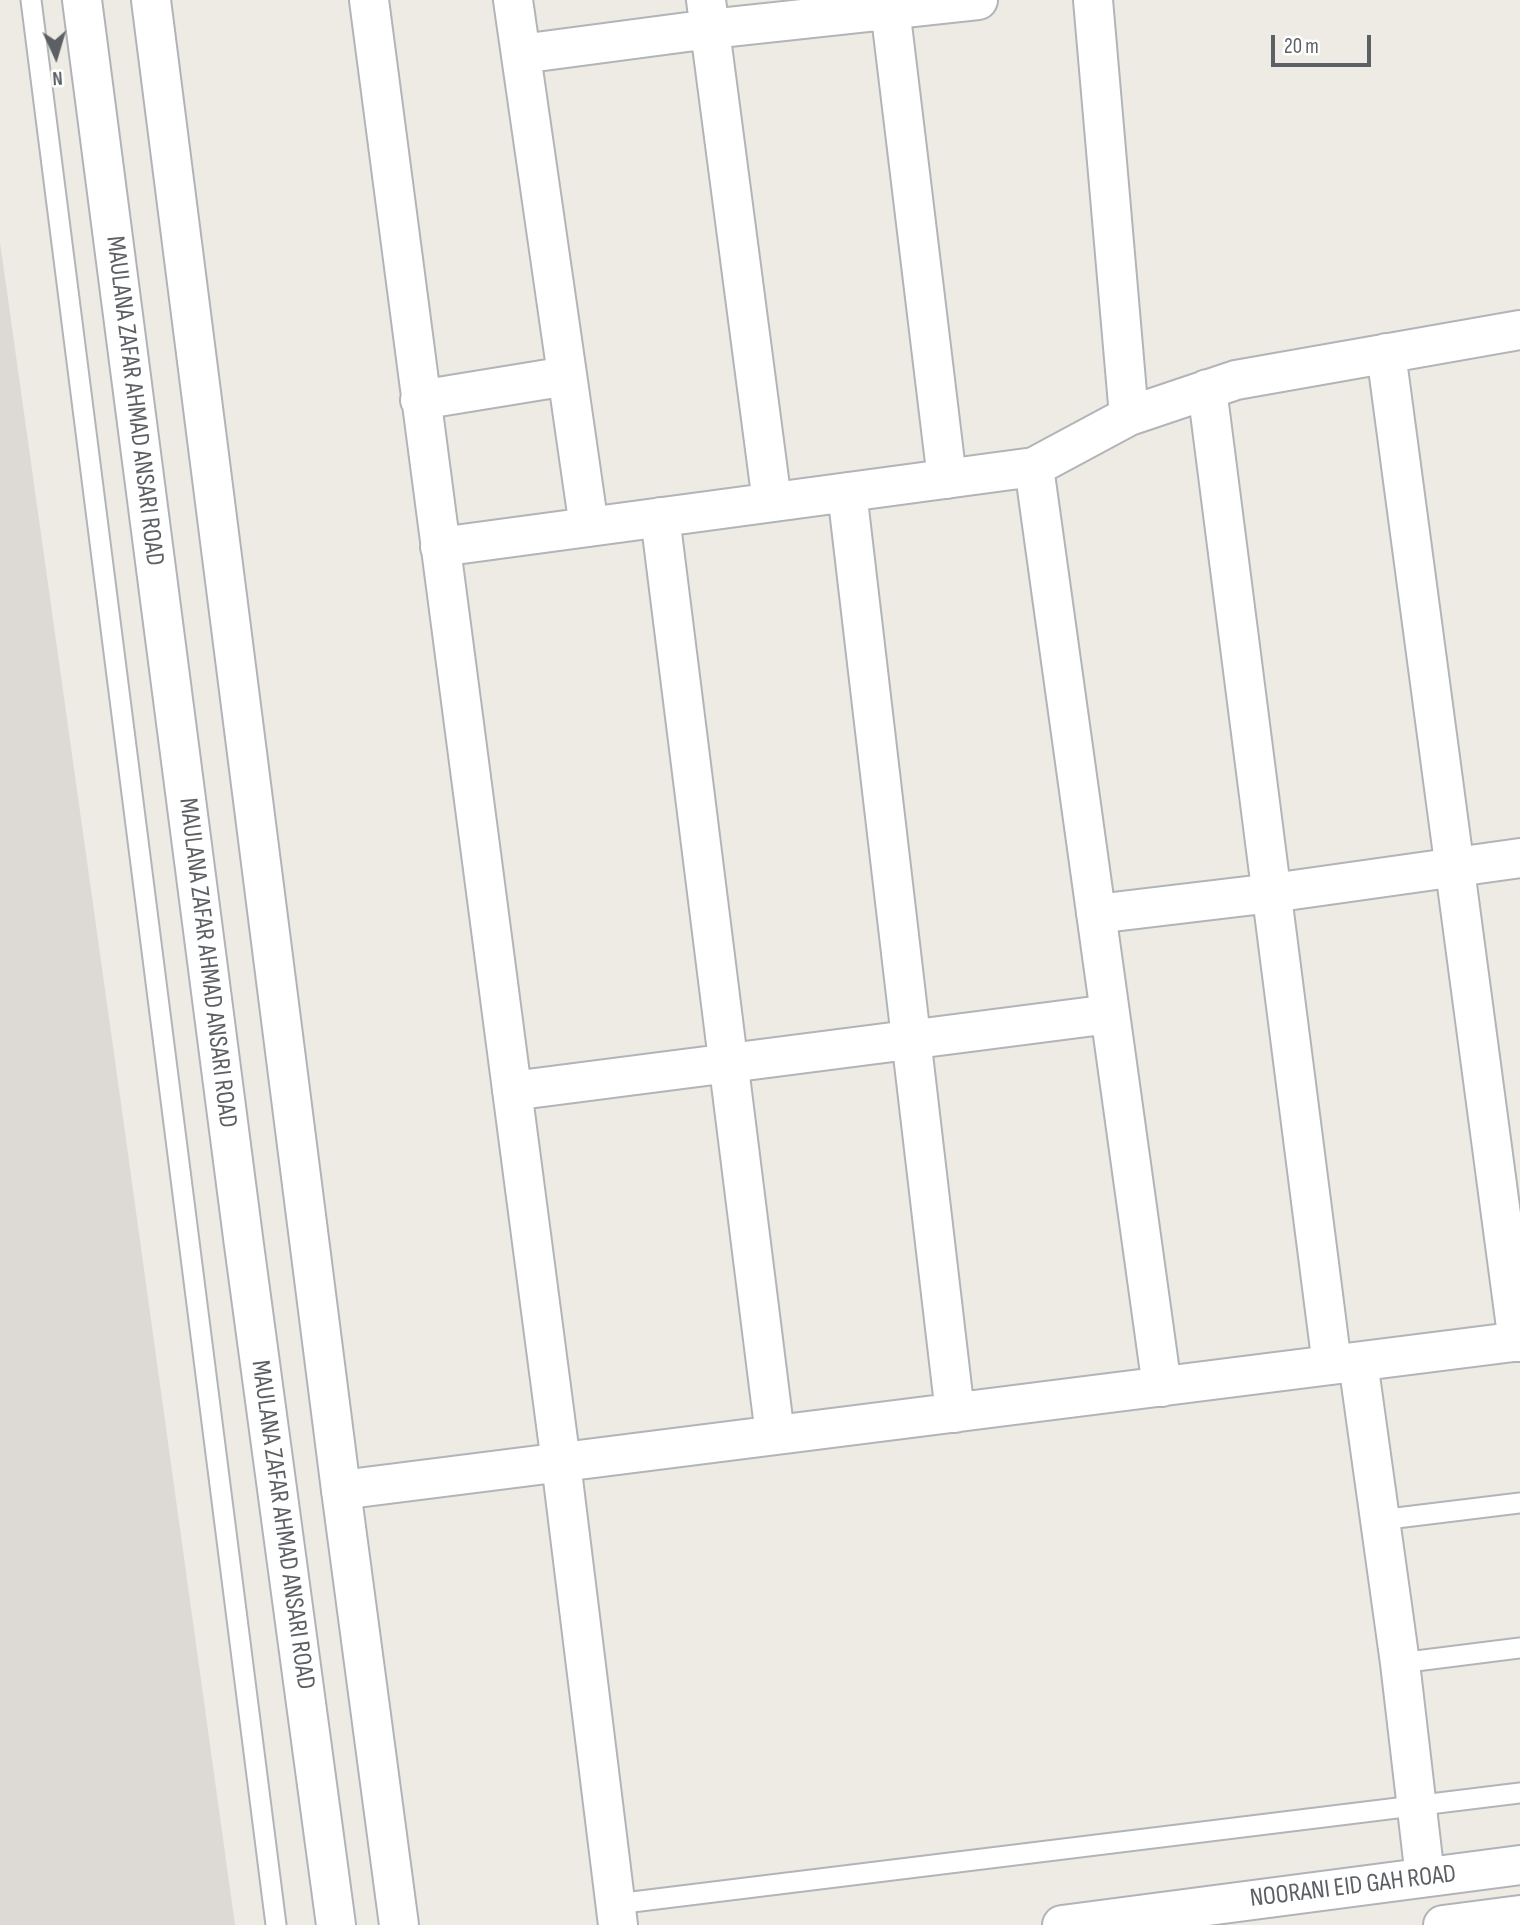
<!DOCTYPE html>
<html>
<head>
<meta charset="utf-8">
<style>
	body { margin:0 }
	#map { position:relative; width:1520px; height:1925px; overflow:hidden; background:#eeebe4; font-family:"Sofia Sans Condensed",sans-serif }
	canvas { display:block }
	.north { position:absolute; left:21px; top:21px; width:70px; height:70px; -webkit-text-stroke:5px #fff; paint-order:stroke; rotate:176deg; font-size:19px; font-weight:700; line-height:28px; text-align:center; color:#5c6064 }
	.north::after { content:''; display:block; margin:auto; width:24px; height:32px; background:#5c6064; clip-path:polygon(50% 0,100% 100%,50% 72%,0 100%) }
	.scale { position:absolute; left:1271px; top:35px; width:100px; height:32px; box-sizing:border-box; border:4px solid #5c6064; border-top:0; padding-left:9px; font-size:21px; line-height:24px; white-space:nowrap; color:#5c6064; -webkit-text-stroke:5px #fff; paint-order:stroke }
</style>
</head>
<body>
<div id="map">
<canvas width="1520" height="1925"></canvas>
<div class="north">N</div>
<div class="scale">20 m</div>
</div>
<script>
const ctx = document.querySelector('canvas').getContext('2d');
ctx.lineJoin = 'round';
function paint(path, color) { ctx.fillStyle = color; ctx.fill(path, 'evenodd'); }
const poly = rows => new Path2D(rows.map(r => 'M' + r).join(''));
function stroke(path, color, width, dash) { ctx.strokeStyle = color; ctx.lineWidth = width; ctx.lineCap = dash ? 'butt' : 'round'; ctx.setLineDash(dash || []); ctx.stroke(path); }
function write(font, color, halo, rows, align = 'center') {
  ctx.font = font + ' "Sofia Sans Condensed",sans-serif'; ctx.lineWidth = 5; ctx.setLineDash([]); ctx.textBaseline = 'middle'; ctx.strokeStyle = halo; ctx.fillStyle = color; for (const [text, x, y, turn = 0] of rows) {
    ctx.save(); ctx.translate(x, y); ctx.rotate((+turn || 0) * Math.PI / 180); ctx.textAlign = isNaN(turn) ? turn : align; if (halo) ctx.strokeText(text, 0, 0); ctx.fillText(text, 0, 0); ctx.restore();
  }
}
const industrial = poly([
	[0,242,119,1089,235,1925,0,1925]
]);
const service = poly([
	[31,0,276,1925],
	[1380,1520,1520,1503],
	[1400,1663,1520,1648],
	[616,1904,1520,1793]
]);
const minor = poly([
	[369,0,561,1463,618,1925],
	[513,0,589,527],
	[706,0,772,502],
	[889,0,947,479],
	[1093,0,1129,416],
	[521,54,710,29,978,0],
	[1386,353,1518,1342],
	[1207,389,1332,1365],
	[420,400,567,376],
	[847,492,955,1413],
	[660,517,775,1435],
	[440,547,1034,467],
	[1096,914,1272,893,1520,858],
	[512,1091,1110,1014],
	[1358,1362,1400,1663,1425,1877],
	[1162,1387,1034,467,1129,416,1236,380,1520,330],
	[341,1490,1520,1341]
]);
const secondary = poly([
	[82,0,244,1245,336,1925],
	[151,0,341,1490,399,1925],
	[1062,1925,1520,1865],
	[1443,1925,1520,1915]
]);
const streetNames = [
	["MAULANA ZAFAR AHMAD ANSARI ROAD",134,401,83],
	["MAULANA ZAFAR AHMAD ANSARI ROAD",207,963,83],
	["MAULANA ZAFAR AHMAD ANSARI ROAD",282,1525,82],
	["NOORANI EID GAH ROAD",1353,1887,-7]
];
paint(industrial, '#dddad6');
stroke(service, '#b1b5b8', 23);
stroke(minor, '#b1b5b8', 42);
stroke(secondary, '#b0b4b8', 42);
stroke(service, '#fff', 19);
stroke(minor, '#fff', 38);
stroke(secondary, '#fff', 38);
write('26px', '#5c6064', '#fff', streetNames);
</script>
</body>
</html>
